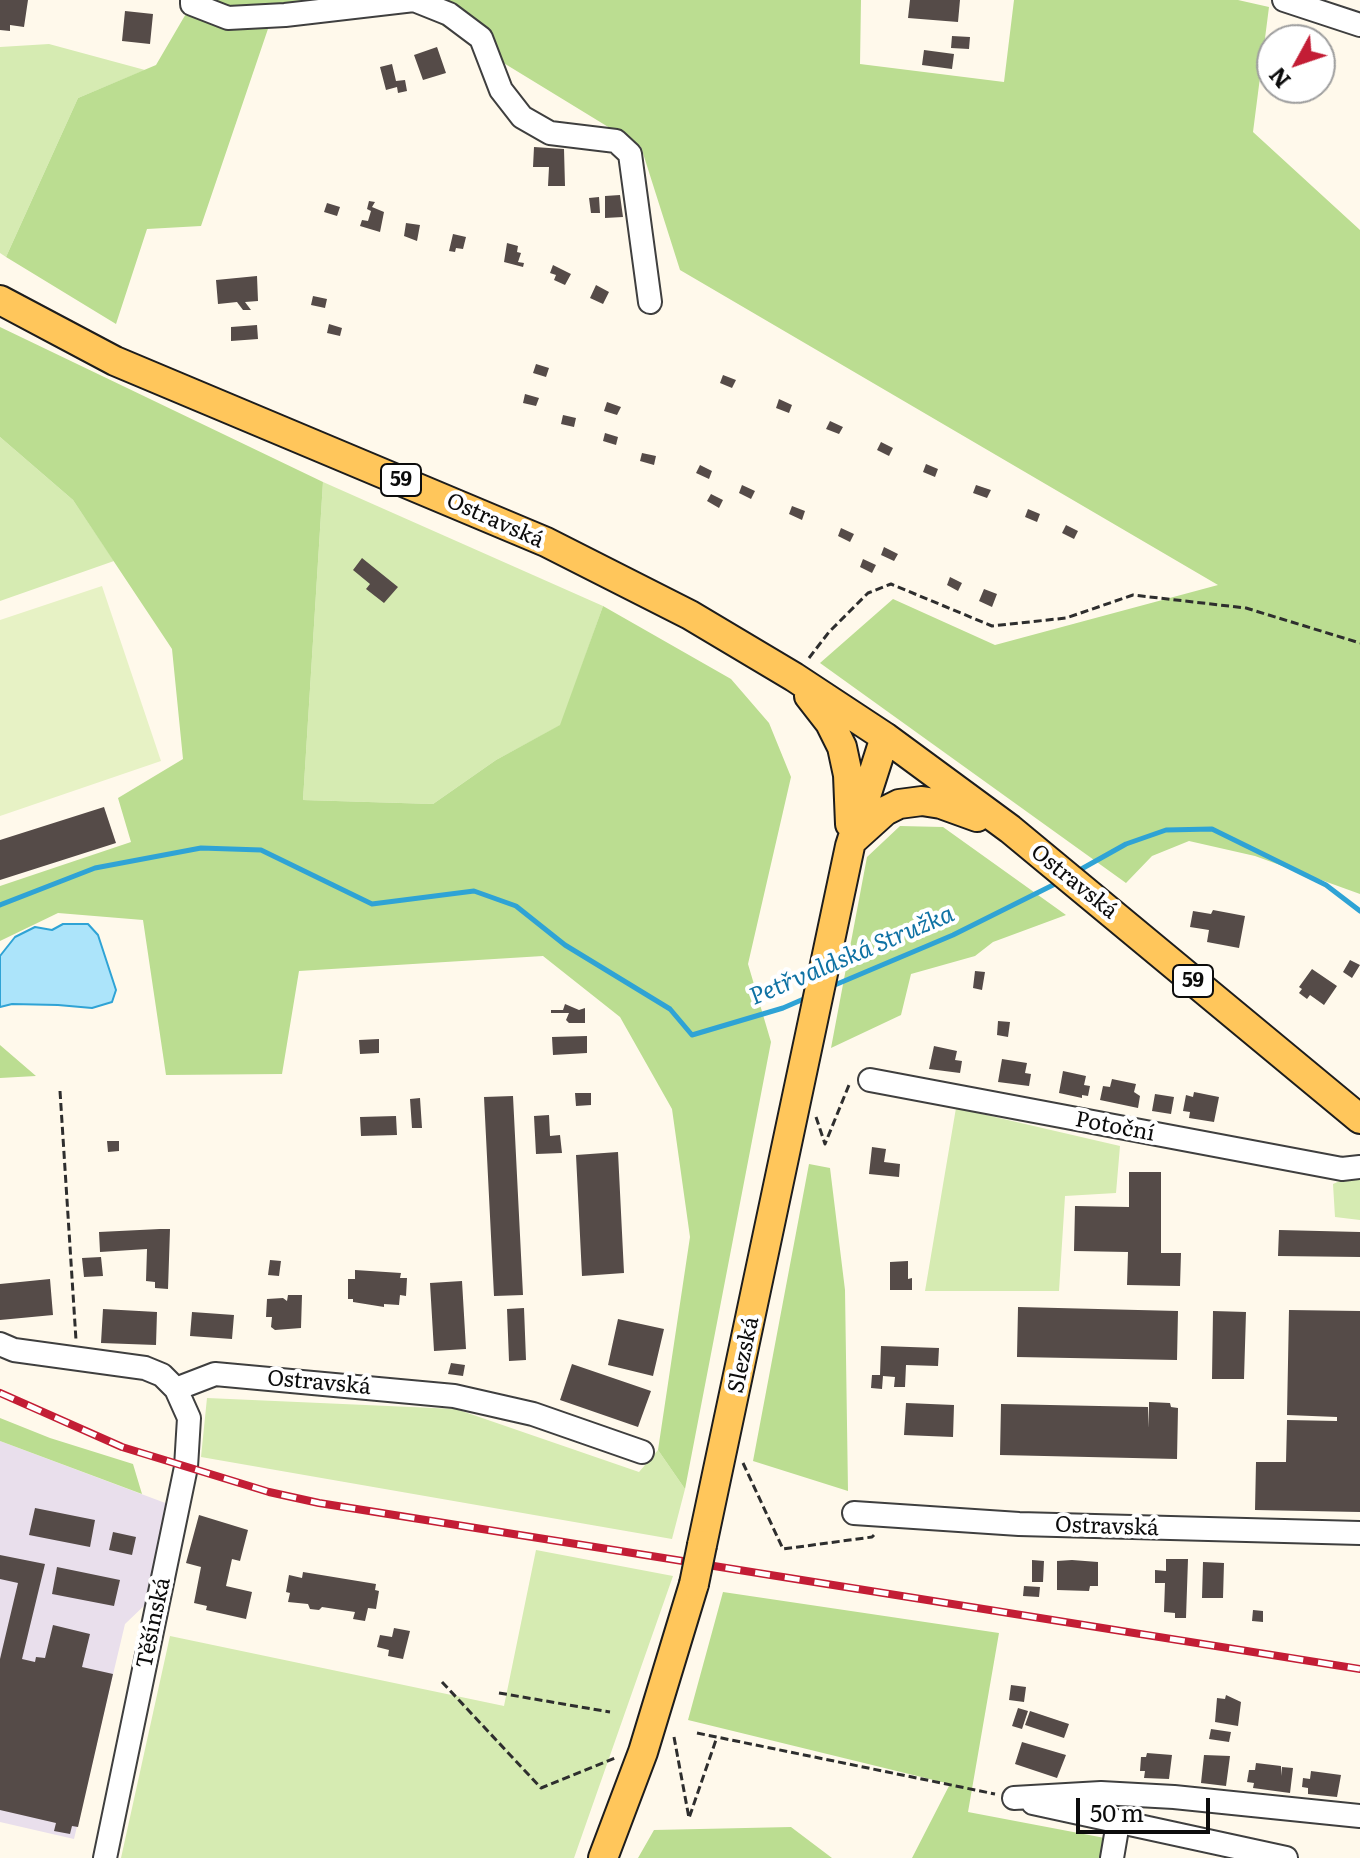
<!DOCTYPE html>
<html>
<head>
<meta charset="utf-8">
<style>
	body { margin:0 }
	#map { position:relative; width:1360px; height:1858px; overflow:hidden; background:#fff9eb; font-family:Literata,serif }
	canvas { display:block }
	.north { position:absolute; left:1256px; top:24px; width:80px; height:80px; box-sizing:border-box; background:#fff; border:2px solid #9e9e9e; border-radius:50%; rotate:230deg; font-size:22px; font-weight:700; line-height:32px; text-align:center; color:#0c0c0c }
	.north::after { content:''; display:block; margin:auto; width:28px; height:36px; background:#c31d35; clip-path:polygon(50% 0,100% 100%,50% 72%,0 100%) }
	.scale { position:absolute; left:1076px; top:1798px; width:134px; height:36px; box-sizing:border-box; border:4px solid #0c0c0c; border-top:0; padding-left:10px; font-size:24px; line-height:28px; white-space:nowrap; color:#0c0c0c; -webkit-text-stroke:6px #fff; paint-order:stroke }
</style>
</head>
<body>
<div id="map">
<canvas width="1360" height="1858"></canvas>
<div class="north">N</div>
<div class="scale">50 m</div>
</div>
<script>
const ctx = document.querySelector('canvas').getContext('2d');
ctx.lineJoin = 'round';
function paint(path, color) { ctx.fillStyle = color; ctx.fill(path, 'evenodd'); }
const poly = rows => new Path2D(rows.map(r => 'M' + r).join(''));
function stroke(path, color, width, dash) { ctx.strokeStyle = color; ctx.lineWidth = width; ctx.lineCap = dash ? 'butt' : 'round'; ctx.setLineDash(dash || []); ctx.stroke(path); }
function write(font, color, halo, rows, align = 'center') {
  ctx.font = font + ' Literata,serif'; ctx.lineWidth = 8; ctx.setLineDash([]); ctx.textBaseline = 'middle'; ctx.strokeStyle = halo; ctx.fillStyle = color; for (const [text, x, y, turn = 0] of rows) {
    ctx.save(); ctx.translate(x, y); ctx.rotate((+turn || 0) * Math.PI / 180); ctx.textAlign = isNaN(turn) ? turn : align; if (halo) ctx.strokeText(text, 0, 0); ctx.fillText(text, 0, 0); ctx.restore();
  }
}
const industrial = poly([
	[0,1441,168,1504,148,1602,125,1624,74,1839,0,1822]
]);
const green = poly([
	[49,44,145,70,78,98,6,257,0,253,0,47],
	[0,437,73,500,114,561,0,601],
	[323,482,603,606,561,725,496,760,433,804,303,800],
	[956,1108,1120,1146,1116,1193,1065,1196,1059,1291,925,1291],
	[1360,1172,1360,1220,1335,1217,1333,1184],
	[207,1398,456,1409,639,1472,658,1450,685,1489,672,1539,201,1457],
	[536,1550,673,1576,574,1858,121,1858,170,1636,504,1706]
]);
const forest = poly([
	[194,0,861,0,860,64,1004,82,1014,0,1238,0,1269,7,1253,132,1360,230,1360,894,1255,856,1189,841,1152,856,1126,883,820,663,893,599,995,645,1218,585,680,270,641,147,412,7,271,20,201,226,147,229,116,324,6,257,78,98,156,65],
	[0,327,323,482,303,800,433,804,496,760,560,725,603,606,731,679,769,723,791,777,748,964,771,1042,685,1489,658,1450,690,1237,672,1109,620,1017,543,956,299,971,282,1074,166,1075,143,920,58,913,0,941,0,886,131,842,118,798,183,759,172,649,73,500,0,437],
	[900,826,943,827,1066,915,993,942,975,956,911,974,901,1015,831,1048,867,857],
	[0,1045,36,1076,0,1078],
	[809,1164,830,1168,845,1290,848,1491,753,1461],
	[0,1418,50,1438,133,1464,142,1494,0,1441],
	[723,1592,999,1633,968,1812,1110,1839,1107,1858,912,1858,950,1784,688,1720],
	[791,1827,832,1858,638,1858,654,1830]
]);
const pitch = poly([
	[102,586,161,761,0,816,0,620]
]);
const water = poly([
	[63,924,88,924,98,935,116,990,112,1002,92,1008,58,1005,12,1004,0,1007,0,956,15,937,35,927,52,930,63,924]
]);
const stream = poly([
	[1076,872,1126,844,1166,830,1212,829,1326,885,1360,911],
	[0,905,95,868,201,848,261,850,372,904,474,891,516,906,565,945,670,1009,692,1035,783,1008,806,998],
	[830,987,953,935,1061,881]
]);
const building = poly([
	[0,0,28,0,24,27,10,25,10,31,0,30],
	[910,0,960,0,958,22,908,18],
	[125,11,153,14,150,44,122,41],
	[952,36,970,37,969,49,951,48],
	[437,47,446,73,423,80,414,55],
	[924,50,954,54,952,69,922,65],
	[392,64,396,81,405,80,407,91,398,93,397,87,386,90,380,67],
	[534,147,564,149,565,186,548,186,549,167,533,167],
	[620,195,623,217,605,218,605,196],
	[599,197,600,213,591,213,589,198],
	[369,201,375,202,372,207,384,212,380,232,360,226,362,220,368,221,371,211,367,209],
	[327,203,340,207,337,216,324,212],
	[406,223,420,225,417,241,404,236],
	[453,234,466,237,463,249,456,248,455,252,449,251],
	[507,243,518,246,517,252,521,253,518,262,524,263,523,267,504,262],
	[553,265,571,274,565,285,554,280,556,275,550,273],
	[257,276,258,301,245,302,251,310,243,310,237,302,218,304,216,280],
	[596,285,609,292,603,304,590,298],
	[313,296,327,299,325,308,311,305],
	[329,324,342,328,340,336,327,333],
	[257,325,258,339,231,341,231,327],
	[536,364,549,368,546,377,533,373],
	[723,375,736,380,732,388,720,383],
	[525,394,539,398,536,406,523,403],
	[779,399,792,405,789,413,776,408],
	[607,402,621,407,617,415,604,411],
	[563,415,576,418,574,427,561,424],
	[830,421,843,427,839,434,826,429],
	[605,433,618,437,616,445,603,441],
	[881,442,893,448,889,456,877,450],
	[642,453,656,456,654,465,640,461],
	[926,464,938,469,935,477,923,472],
	[700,465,712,471,709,479,696,473],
	[742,485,755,491,751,499,739,493],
	[976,485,991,490,987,498,973,493],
	[711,494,723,500,719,508,707,501],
	[792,506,805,511,802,520,789,514],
	[1028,509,1040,514,1037,522,1025,517],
	[1066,525,1078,531,1074,539,1062,533],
	[841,528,854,534,850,542,838,536],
	[884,547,898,554,894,561,881,555],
	[362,558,398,587,384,603,366,589,370,584,353,570],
	[863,559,876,565,872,573,860,567],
	[950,577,962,583,958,591,947,585],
	[984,589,997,594,992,607,979,601],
	[104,807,116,843,0,880,0,840],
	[1213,910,1245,916,1239,948,1207,942,1209,930,1190,927,1193,911,1211,914],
	[1350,960,1360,965,1352,978,1343,972],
	[1312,969,1337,986,1324,1005,1310,995,1307,999,1299,993,1302,989,1299,987],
	[975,971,985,972,982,990,973,988],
	[565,1004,579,1010,585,1008,585,1023,569,1023,566,1020,569,1013,551,1013,551,1010,563,1010],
	[998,1021,1010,1022,1008,1037,997,1035],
	[587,1036,587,1053,553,1055,552,1037],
	[379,1039,379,1053,360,1054,359,1040],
	[934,1046,957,1051,955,1060,962,1061,960,1073,929,1069],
	[1002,1059,1027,1063,1025,1073,1031,1074,1029,1086,998,1082],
	[1063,1071,1086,1076,1084,1085,1090,1086,1088,1096,1082,1095,1082,1098,1059,1093],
	[1112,1079,1136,1084,1134,1092,1140,1096,1138,1108,1100,1100,1103,1086,1110,1087],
	[1194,1092,1219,1097,1214,1122,1189,1118,1190,1112,1183,1111,1186,1095,1193,1097],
	[575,1093,591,1093,591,1105,576,1106],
	[1155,1094,1174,1097,1171,1114,1152,1111],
	[513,1096,523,1295,494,1296,484,1097],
	[420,1098,422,1128,412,1128,410,1099],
	[549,1115,550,1136,560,1135,562,1153,536,1154,534,1116],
	[396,1116,397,1135,361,1136,360,1117],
	[107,1141,119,1141,119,1151,108,1152],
	[872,1147,886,1149,884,1162,900,1164,899,1177,869,1174],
	[618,1152,624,1273,582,1276,576,1155],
	[1129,1172,1161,1172,1161,1253,1181,1253,1180,1286,1127,1285,1128,1252,1074,1251,1075,1206,1129,1207],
	[160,1229,170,1229,168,1289,155,1288,155,1282,146,1281,147,1249,100,1252,99,1232],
	[1279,1230,1360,1232,1360,1257,1278,1256],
	[101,1257,103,1276,84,1277,82,1258],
	[270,1260,281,1261,279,1276,268,1275],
	[908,1261,908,1279,912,1278,912,1290,890,1290,890,1262],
	[355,1270,401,1273,400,1278,407,1278,406,1296,400,1295,399,1305,384,1304,384,1307,353,1302,353,1299,348,1299,348,1279,355,1279],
	[50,1279,53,1315,0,1320,0,1284],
	[462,1281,466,1349,434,1351,430,1283],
	[288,1295,302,1295,301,1328,275,1330,271,1327,272,1317,266,1317,267,1299,283,1298,287,1301],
	[1018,1307,1178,1311,1177,1360,1017,1357],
	[524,1308,526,1360,509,1361,507,1309],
	[103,1309,157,1312,156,1345,101,1343],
	[1289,1310,1360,1311,1360,1512,1255,1510,1256,1462,1286,1462,1287,1420,1337,1421,1337,1417,1287,1415],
	[1213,1311,1246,1312,1244,1379,1212,1379],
	[192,1312,234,1315,232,1339,190,1336],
	[618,1319,664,1329,653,1376,608,1365],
	[881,1346,939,1348,938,1366,906,1365,905,1387,894,1387,895,1377,883,1376,882,1389,871,1388,872,1375,880,1375],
	[451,1363,465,1365,463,1376,448,1374],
	[572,1364,651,1391,638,1427,560,1400],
	[1149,1402,1170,1403,1171,1407,1178,1408,1177,1459,1000,1455,1001,1404,1148,1407,1149,1428],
	[906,1403,954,1405,953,1437,904,1435],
	[35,1508,95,1520,90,1547,29,1535],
	[199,1515,248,1530,240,1561,232,1559,226,1586,252,1592,246,1619,206,1610,207,1606,194,1603,201,1567,186,1563],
	[113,1532,136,1537,132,1555,109,1550],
	[0,1555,45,1564,22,1659,35,1662,36,1657,45,1658,53,1625,90,1634,82,1667,113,1674,78,1827,72,1826,70,1834,54,1831,56,1823,0,1810,0,1659,18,1583,0,1579],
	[1166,1559,1188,1559,1186,1618,1175,1618,1175,1613,1164,1612,1165,1583,1155,1583,1155,1570,1166,1571],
	[1032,1560,1044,1561,1043,1582,1032,1582],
	[1072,1560,1098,1562,1098,1586,1090,1586,1089,1591,1057,1590,1057,1561],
	[1203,1562,1224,1563,1223,1598,1202,1598],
	[57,1567,120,1580,114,1606,52,1594],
	[303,1572,376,1584,375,1590,379,1591,376,1609,368,1608,365,1621,353,1619,355,1612,322,1607,319,1610,310,1609,308,1604,288,1602,290,1593,286,1592,289,1575,302,1578],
	[1024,1586,1040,1587,1039,1597,1023,1596],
	[1253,1610,1263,1611,1263,1622,1252,1621],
	[394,1628,410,1631,403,1659,388,1656,389,1650,377,1647,380,1635,392,1637],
	[1011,1685,1026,1687,1024,1702,1009,1700],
	[1226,1695,1241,1702,1238,1726,1215,1722,1217,1698,1225,1699],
	[1018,1708,1028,1711,1022,1729,1012,1726],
	[1030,1711,1069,1724,1064,1738,1025,1725],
	[1211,1729,1231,1732,1229,1742,1209,1739],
	[1022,1742,1066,1755,1057,1778,1015,1764],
	[1147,1753,1172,1755,1169,1779,1144,1778,1145,1771,1140,1771,1141,1757,1146,1757],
	[1204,1755,1230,1756,1226,1786,1201,1783],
	[1256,1763,1281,1766,1281,1776,1282,1767,1293,1768,1290,1793,1253,1788,1254,1783,1247,1782,1249,1770,1255,1770],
	[1311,1771,1341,1775,1337,1797,1308,1794,1308,1788,1302,1787,1303,1778,1310,1779]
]);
const path = poly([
	[809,658,829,632,868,593,891,584,992,626,1066,618,1133,595,1246,608,1360,643],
	[60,1091,76,1340],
	[816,1117,825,1144,849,1085],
	[743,1463,783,1549,872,1537,874,1535],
	[442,1682,541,1788,615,1758],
	[499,1693,610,1712],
	[697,1733,995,1794],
	[674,1737,689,1818,717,1737]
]);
const minor = poly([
	[192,0,192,4,228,18,285,15,414,0,449,14,481,38,501,90,522,117,550,133,616,141,630,154,650,302],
	[1284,0,1360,25],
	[870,1080,1342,1169,1360,1167],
	[0,1344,14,1350,145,1368,162,1375,176,1389,189,1418,186,1467,105,1858],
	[176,1389,215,1374,454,1396,533,1414,642,1452],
	[854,1513,1019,1524,1360,1533],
	[1014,1798,1101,1793,1174,1797,1360,1816],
	[1033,1803,1286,1858],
	[1112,1858,1118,1823]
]);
const major = poly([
	[0,300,115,361,546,542,690,615,794,677,885,737,1010,829,1360,1119],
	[809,696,830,723,842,747,848,775,850,824],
	[854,839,885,811,899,804,922,801,941,804,977,817],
	[702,1545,850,846,885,737],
	[603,1858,643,1752,694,1584]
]);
const rail = poly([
	[0,1393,122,1447,269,1492,319,1503,1360,1669]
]);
const majorBridge = poly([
	[694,1584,702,1545]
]);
const shields = [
	[401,480,40],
	[1193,981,40]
];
const shieldNames = [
	["59",401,480],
	["59",1193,981]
];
const streetNames = [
	["Ostravská",495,521,24],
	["Ostravská",1074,882,39],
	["Potoční",1115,1127,11],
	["Slezská",744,1355,-78],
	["Ostravská",319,1383,5],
	["Ostravská",1107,1527,2],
	["Těšínská",154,1623,-78]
];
const waterNames = [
	["Petřvaldská Stružka",852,956,-23]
];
paint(industrial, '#e9dfec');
paint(green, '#d6ebb2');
paint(forest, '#bbdd91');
paint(pitch, '#e7f2c5');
paint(water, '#ace4fa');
stroke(water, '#2fa3d5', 2);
stroke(stream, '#2fa3d5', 5);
paint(building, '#554b48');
stroke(minor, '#3f3f3f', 26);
stroke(major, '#1d1d1d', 32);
stroke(path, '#2e2e2e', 3, [8, 4]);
stroke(minor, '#fff', 22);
stroke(major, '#ffc65b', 28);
stroke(rail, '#c31d35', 8);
stroke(rail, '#fff', 5, [15]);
stroke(majorBridge, '#1d1d1d', 32, []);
stroke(majorBridge, '#ffc65b', 28);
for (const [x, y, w] of shields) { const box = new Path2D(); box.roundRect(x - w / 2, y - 16, w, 32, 6); ctx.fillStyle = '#fff'; ctx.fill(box); stroke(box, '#0c0c0c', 2); }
write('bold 20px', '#0c0c0c', null, shieldNames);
write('22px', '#0c0c0c', '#fff', streetNames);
write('italic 24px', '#0f72a4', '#fff', waterNames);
</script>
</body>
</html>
